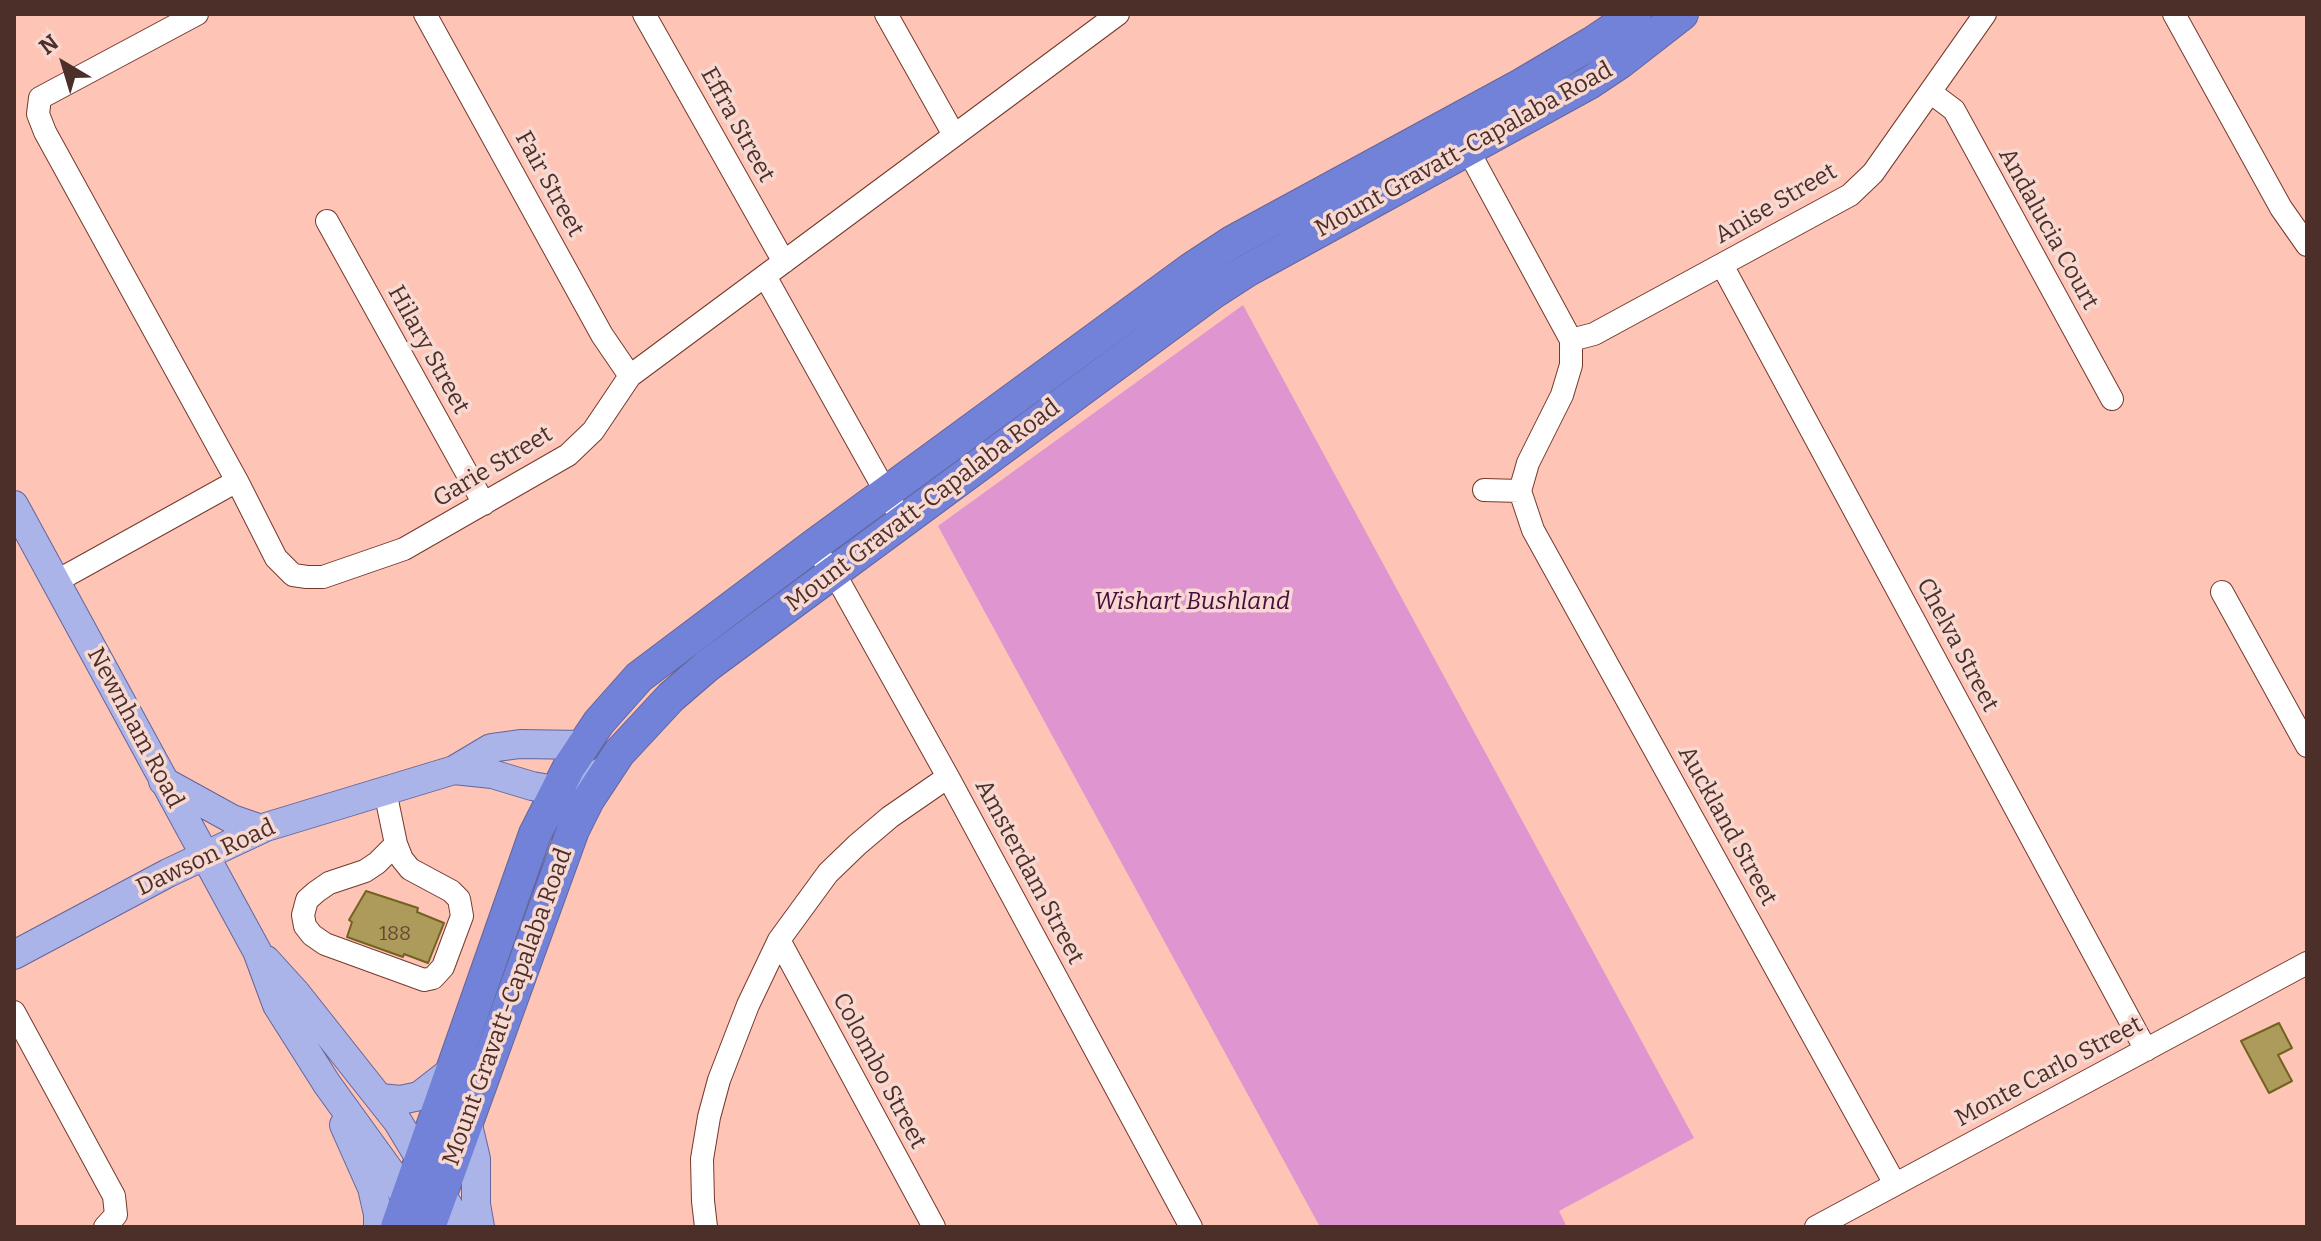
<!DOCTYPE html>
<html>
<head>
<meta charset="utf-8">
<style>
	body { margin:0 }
	#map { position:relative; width:2321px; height:1241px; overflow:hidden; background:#fec4b6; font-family:Bitter,serif }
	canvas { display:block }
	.frame { position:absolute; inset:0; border:16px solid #4b2f28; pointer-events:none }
	.north { position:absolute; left:24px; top:24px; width:80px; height:80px; -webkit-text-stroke:6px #f7d9d2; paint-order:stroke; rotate:322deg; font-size:22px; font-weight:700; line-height:32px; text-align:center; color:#4b2f28 }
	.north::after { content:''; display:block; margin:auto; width:28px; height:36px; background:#4b2f28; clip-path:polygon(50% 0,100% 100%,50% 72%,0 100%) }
</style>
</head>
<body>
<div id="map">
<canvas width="2321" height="1241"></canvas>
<div class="frame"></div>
<div class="north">N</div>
</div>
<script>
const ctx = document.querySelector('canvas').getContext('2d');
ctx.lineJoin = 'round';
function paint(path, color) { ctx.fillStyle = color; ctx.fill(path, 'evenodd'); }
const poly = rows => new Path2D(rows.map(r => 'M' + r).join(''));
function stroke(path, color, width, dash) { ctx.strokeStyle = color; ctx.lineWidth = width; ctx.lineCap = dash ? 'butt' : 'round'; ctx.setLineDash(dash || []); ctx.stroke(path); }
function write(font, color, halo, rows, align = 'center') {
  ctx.font = font + ' Bitter,serif'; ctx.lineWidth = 7; ctx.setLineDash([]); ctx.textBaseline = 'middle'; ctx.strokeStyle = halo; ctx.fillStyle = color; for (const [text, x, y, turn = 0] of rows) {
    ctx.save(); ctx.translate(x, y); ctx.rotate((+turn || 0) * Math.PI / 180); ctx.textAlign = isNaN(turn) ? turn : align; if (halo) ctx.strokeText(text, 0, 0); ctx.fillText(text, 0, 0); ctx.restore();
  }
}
const green = poly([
	[1243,305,1694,1138,1559,1211,1567,1227,1320,1227,938,526]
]);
const building = poly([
	[366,891,418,908,417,912,444,923,428,963,404,954,403,957,347,937,352,922,349,920,366,891],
	[2279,1023,2292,1048,2278,1055,2292,1081,2269,1093,2241,1041,2279,1023]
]);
const minor = poly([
	[197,14,40,98,38,114,45,132,237,481,276,558,293,575,307,577,323,577,404,549,568,455,593,431,630,376,1118,14],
	[425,14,602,335,630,376],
	[644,14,784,262],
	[886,14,954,135],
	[2174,14,2281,208,2307,245],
	[1930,92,1954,110,2112,399],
	[1462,139,1571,340,1571,365,1562,395,1528,463,1520,491,1533,530,1895,1184],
	[327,221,484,504],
	[1722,265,2146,1050],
	[765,276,893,505],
	[1571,340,1594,334,1850,195,1873,173,1985,14],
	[1484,490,1520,491],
	[825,562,842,587,948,777,1191,1227],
	[55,582,237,481],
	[2222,592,2307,746],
	[385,791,396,844,402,859,410,869,451,891,459,899,462,916,443,967,433,978,424,980,325,944,312,935,305,926,303,915,307,900,316,892,329,883,365,871,377,863,396,844],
	[779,940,934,1227],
	[14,1012,114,1196,116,1215,105,1227],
	[706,1227,703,1201,702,1159,709,1117,719,1080,748,1005,779,940,828,873,857,845,890,817,948,777],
	[1816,1227,2307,963]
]);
const major = poly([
	[14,505,257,951,277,1005,327,1084,392,1174,414,1213],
	[454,770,492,774,532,786,555,790,571,786,606,770],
	[163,781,232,819,261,829],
	[14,955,168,873,266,827,454,770,491,748,520,744,583,745],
	[266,960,296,993,398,1122,461,1227],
	[380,1098,401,1100,419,1096,451,1071],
	[467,1121,476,1159,476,1204,480,1227],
	[344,1125,372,1188,378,1214,378,1227]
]);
const highway = poly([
	[397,1227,535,834,569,767,599,722,639,677,813,546,1191,269,1232,242,1521,85,1592,43,1635,14],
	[429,1227,573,830,588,800,619,753,671,697,707,666,788,606,1211,294,1248,270,1589,83,1619,63,1682,14]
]);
const numberNames = [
	["188",395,934]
];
const streetNames = [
	["Effra Street",737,125,61],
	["Mount Gravatt-Capalaba Road",1464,150,-29],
	["Fair Street",549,184,61],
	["Anise Street",1776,204,-30],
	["Andalucia Court",2048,229,61],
	["Hilary Street",428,350,61],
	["Garie Street",493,467,-31],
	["Mount Gravatt-Capalaba Road",923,506,-37],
	["Chelva Street",1957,645,62],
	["Newnham Road",135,728,62],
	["Auckland Street",1727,826,61],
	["Dawson Road",206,858,-25],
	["Amsterdam Street",1029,872,62],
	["Mount Gravatt-Capalaba Road",508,1007,-70],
	["Colombo Street",879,1071,62],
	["Monte Carlo Street",2049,1072,-28]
];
const parkNames = [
	["Wishart Bushland",1192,602]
];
paint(green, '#de95d0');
paint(building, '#ad9b5b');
stroke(building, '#736220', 2);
stroke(minor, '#75392c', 24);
stroke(major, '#64659a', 30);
stroke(highway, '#64659a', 34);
stroke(minor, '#fff', 22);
stroke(major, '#aab4e8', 28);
stroke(highway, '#7182d8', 32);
write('20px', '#644a35', null, numberNames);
write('24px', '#4b2f28', '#f7d9d2', streetNames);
write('italic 24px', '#470d3f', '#f7d9d2', parkNames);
</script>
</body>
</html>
